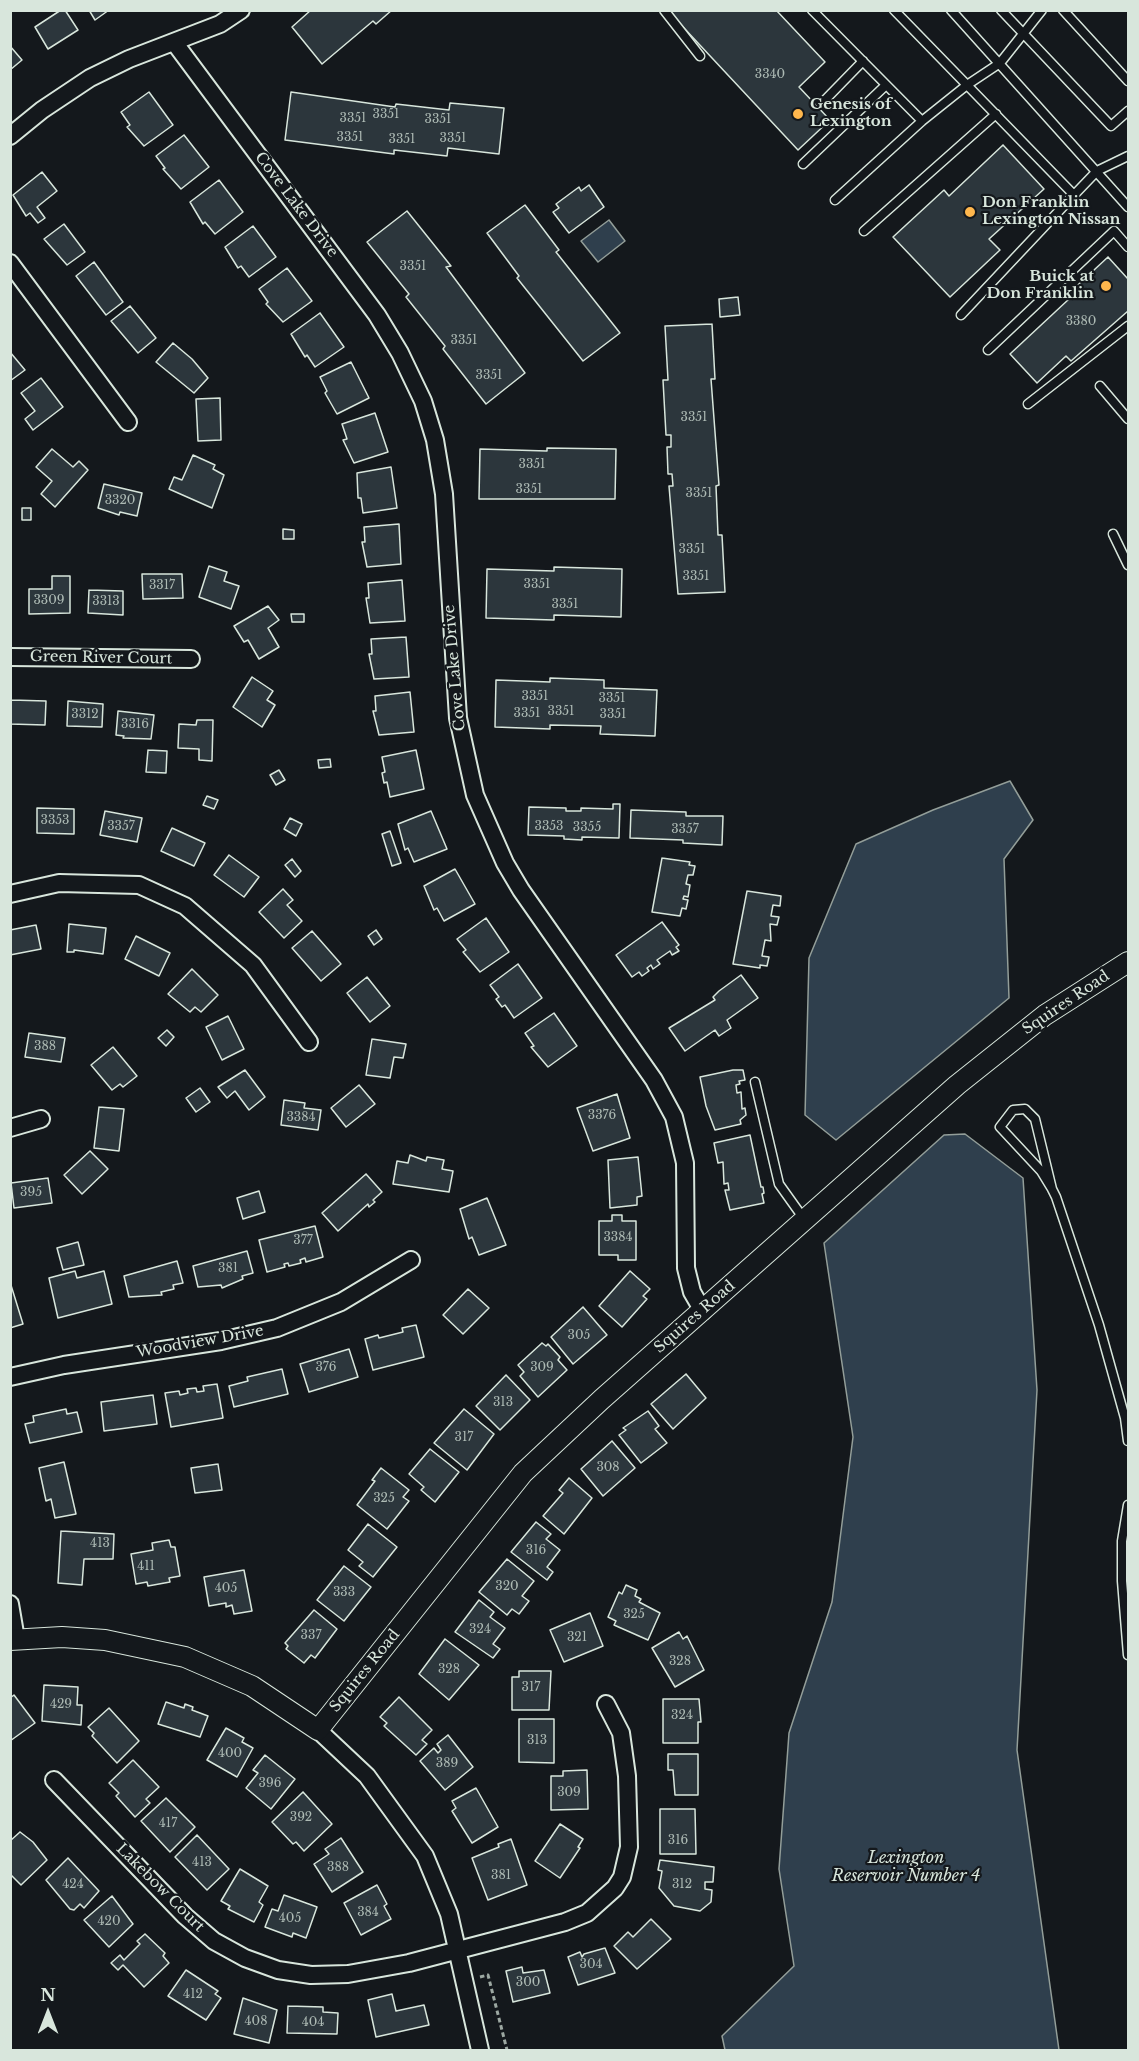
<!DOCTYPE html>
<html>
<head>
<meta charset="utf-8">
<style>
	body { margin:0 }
	#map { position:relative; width:1139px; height:2061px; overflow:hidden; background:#14181c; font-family:"Libre Baskerville",serif }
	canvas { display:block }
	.frame { position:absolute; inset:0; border:12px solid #d8e6dc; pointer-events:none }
	.north { position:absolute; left:18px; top:1983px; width:60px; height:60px; -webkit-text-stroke:4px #14181c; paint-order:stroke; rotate:0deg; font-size:16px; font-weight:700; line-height:24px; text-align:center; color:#d8e6dc }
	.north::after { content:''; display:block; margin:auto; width:21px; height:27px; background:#d8e6dc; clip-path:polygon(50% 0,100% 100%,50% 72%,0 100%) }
</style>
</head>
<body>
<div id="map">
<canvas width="1139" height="2061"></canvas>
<div class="frame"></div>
<div class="north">N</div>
</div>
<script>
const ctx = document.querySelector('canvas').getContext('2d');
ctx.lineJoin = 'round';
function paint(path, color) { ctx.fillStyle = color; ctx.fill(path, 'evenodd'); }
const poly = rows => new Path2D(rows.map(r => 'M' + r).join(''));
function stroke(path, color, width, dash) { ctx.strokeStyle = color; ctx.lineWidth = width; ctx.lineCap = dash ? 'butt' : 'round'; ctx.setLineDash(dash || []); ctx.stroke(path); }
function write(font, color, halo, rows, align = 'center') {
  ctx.font = font + ' "Libre Baskerville",serif'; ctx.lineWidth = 4.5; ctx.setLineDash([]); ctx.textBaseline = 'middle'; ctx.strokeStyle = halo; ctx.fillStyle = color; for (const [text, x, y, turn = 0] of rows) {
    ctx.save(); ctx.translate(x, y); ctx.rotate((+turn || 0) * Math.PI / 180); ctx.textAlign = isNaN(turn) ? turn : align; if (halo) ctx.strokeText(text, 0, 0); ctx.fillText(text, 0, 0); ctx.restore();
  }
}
const water = poly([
	[609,220,625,241,598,262,581,241,609,220],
	[1010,781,1033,820,1004,859,1009,998,836,1140,805,1115,809,958,856,844,933,810,1010,781],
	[965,1134,1023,1178,1037,1390,1017,1750,1059,2050,725,2050,722,2036,794,1966,779,1869,789,1733,832,1602,853,1437,824,1243,944,1135,965,1134]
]);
const building = poly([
	[61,10,65,10,78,30,48,49,35,27,61,10],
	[89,10,109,10,95,20,89,10],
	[311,10,392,10,376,24,373,21,322,64,292,27,311,10],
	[671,10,776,10,825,62,799,87,830,120,798,150,669,12,671,10],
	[10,46,22,60,10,70,10,46],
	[149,92,173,125,144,146,127,127,130,125,121,112,149,92],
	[291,92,395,107,396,104,449,110,450,103,504,108,499,154,448,148,447,156,394,150,394,154,285,140,291,92],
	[184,135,209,167,181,189,163,169,165,168,156,156,184,135],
	[1003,145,1044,189,989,239,1000,250,950,297,893,237,944,190,949,196,1003,145],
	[42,172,57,191,37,207,45,218,38,223,30,213,26,216,13,195,42,172],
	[219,180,243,212,215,234,205,222,203,224,190,202,219,180],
	[589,185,604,207,569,233,553,212,559,208,556,204,579,187,581,191,589,185],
	[525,205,559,250,556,252,620,333,583,361,517,278,519,276,487,233,525,205],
	[407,211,451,266,446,267,525,373,486,404,443,349,445,346,406,297,409,294,367,242,407,211],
	[64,224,85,252,67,265,44,239,64,224],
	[253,226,276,257,249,277,241,266,238,268,225,247,253,226],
	[1108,257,1128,279,1128,311,1071,361,1066,356,1037,383,1010,354,1069,299,1066,296,1108,257],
	[94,262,123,302,106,315,76,276,94,262],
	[287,268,312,301,283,322,266,304,268,302,259,289,287,268],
	[738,297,740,315,720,317,719,299,738,297],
	[130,306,156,338,138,353,111,321,130,306],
	[320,313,344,347,315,367,307,355,305,357,291,334,320,313],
	[712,324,715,379,711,379,719,485,716,486,718,535,722,535,725,592,678,594,669,486,673,486,672,474,668,474,667,447,671,447,671,435,666,435,663,380,668,380,665,326,712,324],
	[173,343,192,359,208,378,194,393,156,362,173,343],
	[10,352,25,370,10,381,10,352],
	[351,362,369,398,337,414,325,393,327,391,320,377,351,362],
	[41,378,63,407,33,430,25,419,35,411,21,393,41,378],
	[220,398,221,440,198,441,196,399,220,398],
	[375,413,388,452,354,463,343,440,347,439,342,424,375,413],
	[547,448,616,449,615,499,479,499,480,449,547,451,547,448],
	[52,449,73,467,79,461,88,470,55,507,41,494,52,481,36,467,52,449],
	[193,455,215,465,213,469,224,475,212,508,169,489,174,477,182,480,193,455],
	[391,467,397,508,363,513,361,498,358,498,357,473,391,467],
	[104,484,142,493,137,516,120,512,119,515,98,508,104,484],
	[22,508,31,508,31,520,22,520,22,508],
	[399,524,401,564,367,567,362,542,365,542,364,527,399,524],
	[283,529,294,530,294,539,283,539,283,529],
	[209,566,227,572,224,581,239,586,231,609,199,597,209,566],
	[554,567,622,569,621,617,554,615,554,620,486,618,487,569,554,571,554,567],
	[142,574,182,574,183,598,143,599,142,574],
	[52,576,70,576,70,613,29,614,29,589,52,589,52,576],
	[402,580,405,621,370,623,366,598,369,598,368,583,402,580],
	[89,590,123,591,123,615,88,613,89,590],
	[268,606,279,620,268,628,279,647,259,659,248,640,244,642,234,626,268,606],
	[291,614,304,614,304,622,292,622,291,614],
	[406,637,409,677,374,679,369,654,372,654,371,639,406,637],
	[252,677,273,691,267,700,275,705,262,727,233,707,252,677],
	[550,678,604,680,604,688,657,690,655,736,600,734,601,726,550,725,550,729,495,727,496,680,550,682,550,678],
	[410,692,414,732,379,735,373,711,376,711,375,696,410,692],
	[11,700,46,701,45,725,10,724,11,700],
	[68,701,103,704,102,727,67,726,68,701],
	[118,711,154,715,151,739,123,738,124,736,116,735,118,711],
	[197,720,213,720,212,761,199,760,199,749,178,748,179,724,196,725,197,720],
	[148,750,167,751,166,773,146,772,148,750],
	[416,750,424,789,390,797,387,782,384,783,382,773,385,772,382,757,416,750],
	[330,759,331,767,319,768,318,760,330,759],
	[279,770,285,780,276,785,270,775,279,770],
	[207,796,218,800,214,809,203,805,207,796],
	[613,804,620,804,619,838,582,837,582,840,564,839,564,836,528,835,529,807,566,808,566,811,581,811,581,808,613,809,613,804],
	[37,808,74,809,74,834,37,833,37,808],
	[631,810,686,812,686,816,723,816,722,845,683,843,683,840,630,838,631,810],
	[105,811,142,818,137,842,100,835,105,811],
	[431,811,447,849,414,862,408,848,405,850,398,824,431,811],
	[290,818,302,824,296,836,284,829,290,818],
	[172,828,205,843,194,866,161,851,172,828],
	[390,831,401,863,392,866,382,834,390,831],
	[229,855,259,877,244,897,214,875,229,855],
	[662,858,690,862,689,865,695,866,693,875,688,875,686,884,690,885,688,897,684,896,683,899,688,900,686,909,682,908,680,916,652,912,662,858],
	[292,859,301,871,295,877,285,865,292,859],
	[455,869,475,904,444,921,437,908,434,910,424,886,455,869],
	[283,889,293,900,287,905,302,921,284,938,259,912,283,889],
	[747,891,781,896,780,906,773,905,771,916,779,917,777,925,770,924,771,941,765,940,762,956,769,957,767,966,760,965,760,968,733,964,747,891],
	[486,918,509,952,480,972,463,952,466,950,457,939,486,918],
	[662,922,679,945,676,947,679,951,672,955,670,951,657,960,660,964,653,969,651,965,647,968,649,971,642,976,639,972,632,977,616,955,662,922],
	[69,924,106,928,103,954,74,950,74,952,67,952,69,924],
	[36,925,41,949,10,955,10,930,36,925],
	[376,930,382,939,374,945,368,936,376,930],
	[312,931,341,964,321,981,292,948,312,931],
	[136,936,170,953,159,976,125,959,136,936],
	[518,964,542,998,514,1018,505,1005,502,1007,496,999,499,997,490,985,518,964],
	[192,969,218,995,201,1012,195,1007,190,1012,168,994,192,969],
	[741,975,758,998,727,1020,731,1028,719,1036,715,1030,685,1051,669,1028,715,1000,713,997,719,991,741,975],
	[367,977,390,1006,370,1022,347,993,367,977],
	[554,1013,577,1046,548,1067,531,1047,534,1046,525,1033,554,1013],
	[228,1016,244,1049,222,1060,206,1027,228,1016],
	[167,1030,174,1037,166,1046,158,1038,167,1030],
	[29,1033,65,1038,61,1062,25,1057,29,1033],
	[372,1039,406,1044,403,1058,394,1057,390,1078,366,1075,372,1039],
	[113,1047,137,1076,123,1087,120,1084,112,1090,91,1065,113,1047],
	[245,1070,265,1097,249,1110,235,1091,227,1098,218,1087,245,1070],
	[733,1070,743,1070,745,1080,739,1081,740,1084,736,1085,737,1093,741,1092,742,1109,745,1108,746,1115,740,1120,741,1124,715,1130,706,1106,700,1077,733,1070],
	[359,1085,375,1104,346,1127,331,1108,359,1085],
	[200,1088,210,1102,196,1112,186,1098,200,1088],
	[617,1094,630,1138,593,1151,577,1108,617,1094],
	[284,1100,305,1103,304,1108,321,1110,318,1130,281,1125,284,1100],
	[99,1107,124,1109,119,1151,94,1148,99,1107],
	[750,1135,761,1187,763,1187,764,1193,762,1194,764,1203,730,1210,725,1190,729,1190,728,1183,724,1184,723,1162,718,1163,714,1143,750,1135],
	[90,1151,108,1169,82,1194,64,1175,90,1151],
	[410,1155,426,1161,427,1157,444,1160,442,1169,453,1171,449,1192,393,1184,397,1161,408,1163,410,1155],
	[638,1157,642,1196,637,1197,637,1205,610,1208,608,1160,638,1157],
	[366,1174,382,1192,373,1200,375,1202,369,1207,368,1204,338,1231,322,1213,366,1174],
	[48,1178,52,1203,14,1208,11,1183,48,1178],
	[259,1191,265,1212,243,1219,237,1198,259,1191],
	[487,1198,506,1245,479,1255,472,1237,469,1239,460,1209,487,1198],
	[612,1215,622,1215,622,1221,636,1221,636,1260,618,1260,618,1255,599,1255,599,1221,612,1221,612,1215],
	[315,1226,323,1257,306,1262,305,1258,300,1260,301,1263,289,1266,288,1263,284,1264,285,1267,267,1272,259,1240,315,1226],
	[78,1242,84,1265,63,1270,57,1248,78,1242],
	[247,1251,253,1273,242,1276,243,1279,222,1288,221,1285,198,1287,193,1266,247,1251],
	[177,1261,183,1283,173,1285,174,1289,161,1292,162,1295,129,1297,124,1276,177,1261],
	[75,1271,77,1278,104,1271,112,1304,58,1318,49,1278,75,1271],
	[630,1271,650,1289,643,1296,647,1299,622,1327,599,1306,630,1271],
	[10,1282,23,1324,10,1328,10,1282],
	[468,1289,489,1308,463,1334,443,1315,468,1289],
	[583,1307,607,1335,573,1364,551,1337,583,1307],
	[416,1325,424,1357,373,1370,365,1339,378,1335,379,1338,403,1332,402,1328,416,1325],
	[542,1343,546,1346,548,1344,560,1357,558,1360,567,1370,538,1397,520,1376,524,1372,518,1365,542,1343],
	[349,1349,358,1377,309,1392,300,1364,349,1349],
	[282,1369,288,1394,234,1407,229,1386,248,1381,247,1377,282,1369],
	[686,1374,706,1398,673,1429,651,1404,686,1374],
	[506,1375,530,1400,500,1430,476,1406,506,1375],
	[217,1384,223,1418,171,1427,165,1393,179,1391,180,1395,188,1393,187,1389,196,1388,197,1392,204,1391,203,1386,217,1384],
	[153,1395,157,1424,104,1431,101,1402,153,1395],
	[66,1409,67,1414,77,1412,82,1432,30,1443,25,1424,34,1422,33,1416,66,1409],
	[464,1409,494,1434,467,1470,434,1443,464,1409],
	[648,1411,659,1426,655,1429,667,1443,641,1463,619,1435,626,1430,623,1428,648,1411],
	[612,1441,635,1468,603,1496,581,1469,612,1441],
	[430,1449,459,1472,435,1502,421,1490,424,1487,409,1474,430,1449],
	[64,1462,76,1514,55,1518,51,1499,46,1501,39,1468,64,1462],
	[218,1464,222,1490,195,1493,191,1468,218,1464],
	[381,1468,409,1490,403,1497,409,1501,387,1529,357,1505,375,1481,372,1480,381,1468],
	[569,1478,592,1498,564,1534,543,1516,563,1493,559,1490,569,1478],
	[536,1522,551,1534,546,1539,560,1550,547,1567,553,1572,547,1580,511,1552,536,1522],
	[368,1524,397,1547,373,1577,359,1566,363,1562,348,1550,368,1524],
	[61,1531,114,1534,113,1559,84,1559,82,1585,58,1583,61,1531],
	[169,1540,171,1547,175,1547,180,1576,169,1578,170,1582,148,1586,147,1582,136,1584,131,1554,153,1550,152,1543,169,1540],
	[507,1559,534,1581,522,1596,529,1601,519,1614,512,1609,507,1615,479,1592,507,1559],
	[344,1566,371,1587,344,1621,317,1600,344,1566],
	[244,1570,252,1611,234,1614,232,1605,226,1607,226,1603,209,1606,204,1577,244,1570],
	[626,1585,637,1590,635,1596,641,1599,639,1602,660,1613,648,1640,614,1625,616,1621,608,1617,619,1592,622,1594,626,1585],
	[479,1600,494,1612,490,1617,505,1628,493,1644,500,1649,493,1658,455,1632,479,1600],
	[314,1610,337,1629,315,1658,311,1655,304,1663,286,1649,288,1646,285,1643,314,1610],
	[590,1613,603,1646,564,1662,550,1630,590,1613],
	[679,1632,683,1639,687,1636,704,1670,675,1687,652,1648,679,1632],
	[445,1639,479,1665,449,1700,419,1674,445,1639],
	[519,1671,551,1671,549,1710,512,1710,512,1677,519,1677,519,1671],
	[44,1685,78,1687,77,1705,82,1705,81,1725,42,1721,44,1685],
	[14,1695,35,1723,10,1741,10,1698,14,1695],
	[399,1697,432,1730,422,1740,427,1744,416,1755,384,1726,387,1723,380,1717,399,1697],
	[663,1699,699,1699,701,1722,698,1722,698,1743,663,1743,663,1699],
	[166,1702,184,1708,185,1704,193,1707,192,1710,208,1716,200,1737,158,1724,166,1702],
	[109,1708,139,1741,117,1763,92,1736,94,1733,88,1727,109,1708],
	[519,1719,554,1719,554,1763,519,1762,519,1719],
	[226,1728,244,1738,242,1742,253,1748,237,1777,207,1760,226,1728],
	[448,1735,473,1767,445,1790,420,1761,434,1748,438,1753,441,1750,437,1744,448,1735],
	[668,1754,698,1754,698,1795,675,1795,673,1770,668,1770,668,1754],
	[265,1755,295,1779,271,1809,246,1788,258,1773,253,1770,265,1755],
	[133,1760,159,1787,146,1799,150,1803,135,1817,116,1796,119,1793,109,1783,133,1760],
	[587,1770,588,1809,551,1810,551,1776,563,1776,563,1771,587,1770],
	[476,1788,498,1827,472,1843,452,1811,456,1808,452,1801,476,1788],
	[303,1792,332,1824,304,1851,296,1842,293,1844,272,1822,303,1792],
	[166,1798,195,1827,170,1852,141,1821,166,1798],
	[660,1809,695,1809,696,1854,660,1854,660,1809],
	[560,1824,583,1839,578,1847,580,1848,560,1878,535,1861,560,1824],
	[20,1832,33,1842,47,1860,21,1885,10,1874,10,1841,20,1832],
	[197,1835,229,1869,207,1890,175,1857,197,1835],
	[341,1838,363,1872,332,1892,314,1864,329,1854,325,1849,341,1838],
	[511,1839,527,1885,488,1900,472,1858,499,1847,498,1844,511,1839],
	[68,1858,99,1891,84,1908,80,1904,74,1910,70,1909,46,1880,68,1858],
	[660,1860,714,1867,713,1882,705,1882,705,1889,712,1890,711,1902,700,1911,674,1906,659,1888,662,1871,658,1870,660,1860],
	[240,1869,268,1886,259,1902,263,1905,254,1922,228,1909,230,1906,221,1901,240,1869],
	[377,1885,387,1904,384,1906,391,1919,361,1935,344,1903,377,1885],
	[284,1895,317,1907,306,1938,293,1933,292,1937,265,1927,272,1909,278,1911,284,1895],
	[112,1896,133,1924,109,1947,84,1920,112,1896],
	[651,1919,671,1939,637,1969,614,1946,628,1932,633,1937,651,1919],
	[145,1934,165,1953,163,1956,169,1963,144,1987,123,1965,118,1970,111,1963,120,1955,124,1960,140,1944,137,1941,145,1934],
	[605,1948,615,1973,578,1985,568,1957,580,1952,582,1957,584,1954,605,1948],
	[522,1967,523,1973,544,1970,550,1993,513,2002,506,1971,522,1967],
	[186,1970,218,1991,215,1994,221,1998,206,2020,168,1996,186,1970],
	[392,1994,396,2011,424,2005,429,2025,376,2037,368,2000,392,1994],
	[243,1998,277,2010,269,2043,234,2034,243,1998],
	[288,2006,323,2007,323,2012,338,2013,337,2034,287,2033,288,2006]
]);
const path = poly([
	[480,1977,488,1975,507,2050]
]);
const service = poly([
	[664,10,700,56],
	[812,10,922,121],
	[894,10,1074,195,1097,171,1128,156],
	[951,10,1128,207],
	[1001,10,1111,126,1128,111],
	[1063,10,1128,81],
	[824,101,863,61],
	[803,164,886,85],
	[835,200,922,121,967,85,1000,63,1042,10],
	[864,231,996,114],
	[961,315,1074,195],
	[988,350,1114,231,1128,247],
	[1100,386,1128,419],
	[1028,404,1128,326],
	[1113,534,1128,565],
	[755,1082,779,1184,804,1219],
	[1052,1189,1035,1119,1025,1109,1013,1110,1000,1127,1041,1171,1052,1189,1056,1197,1099,1325,1125,1418,1128,1441],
	[1128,1505,1122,1541,1122,1581,1128,1655]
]);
const minor = poly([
	[174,42,377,315,400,353,423,401,435,440,444,494,458,718,475,795,505,863,521,890,654,1080,674,1117,685,1163,686,1268,692,1292,703,1311],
	[10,136,42,110,90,78,129,59,220,24,241,10],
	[10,263,128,422],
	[10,657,191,659],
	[10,894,59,883,139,885,185,906,253,965,309,1042],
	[10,1128,41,1119],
	[10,1377,64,1365,221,1341,277,1328,341,1302,411,1260],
	[10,1604,16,1639],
	[318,1730,367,1776,425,1856,449,1914,480,2050],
	[54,1780,185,1916,214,1941,245,1958,278,1970,311,1975,348,1974,409,1963,565,1922,587,1913,615,1888,622,1877,629,1847,627,1776,621,1733,606,1704]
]);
const tertiary = poly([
	[10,1640,62,1637,105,1640,185,1657,252,1686,318,1730,523,1473,602,1399,957,1085,1045,1015,1128,962]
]);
const markers = [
	[798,114,6,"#ffb74d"],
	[970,212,6,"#ffb74d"],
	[1106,286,6,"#ffb74d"]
];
const numberNames = [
	["3340",770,75],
	["3351",386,115],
	["3351",353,119],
	["3351",438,120],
	["3351",350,138],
	["3351",453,139],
	["3351",402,140],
	["3351",413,267],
	["3380",1081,322],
	["3351",464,341],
	["3351",489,376],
	["3351",694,418],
	["3351",532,465],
	["3351",529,490],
	["3351",699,494],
	["3320",120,501],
	["3351",692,550],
	["3351",696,577],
	["3351",537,585],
	["3317",162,586],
	["3309",49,601],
	["3313",106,602],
	["3351",565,605],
	["3351",535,697],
	["3351",612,699],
	["3351",561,712],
	["3351",527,714],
	["3312",85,715],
	["3351",613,715],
	["3316",135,725],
	["3353",55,821],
	["3357",121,827],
	["3353",549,827],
	["3355",587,828],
	["3357",685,830],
	["388",45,1047],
	["3376",602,1116],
	["3384",301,1118],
	["395",31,1193],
	["3384",618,1238],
	["377",303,1241],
	["381",228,1269],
	["305",579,1336],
	["376",326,1368],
	["309",542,1368],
	["313",503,1403],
	["317",464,1438],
	["308",608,1468],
	["325",384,1499],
	["413",100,1544],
	["316",536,1551],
	["411",146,1567],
	["320",507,1587],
	["405",226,1589],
	["333",344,1593],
	["325",634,1615],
	["324",480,1630],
	["337",311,1636],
	["321",577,1638],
	["328",680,1662],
	["328",449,1670],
	["317",531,1688],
	["429",61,1705],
	["324",682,1716],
	["313",537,1741],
	["400",230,1754],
	["389",447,1764],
	["396",270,1784],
	["309",569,1793],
	["392",301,1818],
	["417",168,1824],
	["316",678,1841],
	["413",202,1863],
	["388",338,1868],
	["381",501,1876],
	["424",73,1885],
	["312",682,1885],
	["384",368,1913],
	["405",290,1919],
	["420",109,1922],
	["304",591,1965],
	["300",528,1983],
	["412",193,1995],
	["408",256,2022],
	["404",313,2023]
];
const poiNames = [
	["Genesis of",810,105],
	["Lexington",810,122],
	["Don Franklin",982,203],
	["Lexington Nissan",982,220],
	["Buick at",1094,277,"right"],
	["Don Franklin",1094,294,"right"]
];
const streetNames = [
	["Cove Lake Drive",296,205,53],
	["Green River Court",101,658,1],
	["Cove Lake Drive",455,668,-95],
	["Squires Road",1066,1003,-34],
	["Squires Road",695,1317,-41],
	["Woodview Drive",200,1342,-10],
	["Squires Road",365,1671,-51],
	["Lakebow Court",160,1888,45]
];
const waterNames = [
	["Lexington",906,1858],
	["Reservoir Number 4",906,1876]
];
paint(water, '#2f3f4d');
stroke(water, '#939e99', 1.5);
paint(building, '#2c363c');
stroke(building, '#d8e6dc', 1.5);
stroke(service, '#d8e6dc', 11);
stroke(minor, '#d8e6dc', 20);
stroke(tertiary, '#d8e6dc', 22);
stroke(path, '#9da8a2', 3, [4.5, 3]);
stroke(service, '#14181c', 8);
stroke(minor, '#14181c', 16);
stroke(tertiary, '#14181c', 20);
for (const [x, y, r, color] of markers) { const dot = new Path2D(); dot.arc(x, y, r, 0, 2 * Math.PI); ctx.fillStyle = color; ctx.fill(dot); stroke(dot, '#14181c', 2); }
write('12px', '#adbab4', null, numberNames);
write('bold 15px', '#d8e6dc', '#14181c', poiNames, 'left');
write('15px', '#d8e6dc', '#14181c', streetNames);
write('italic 16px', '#d8e6dc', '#14181c', waterNames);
</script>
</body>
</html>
